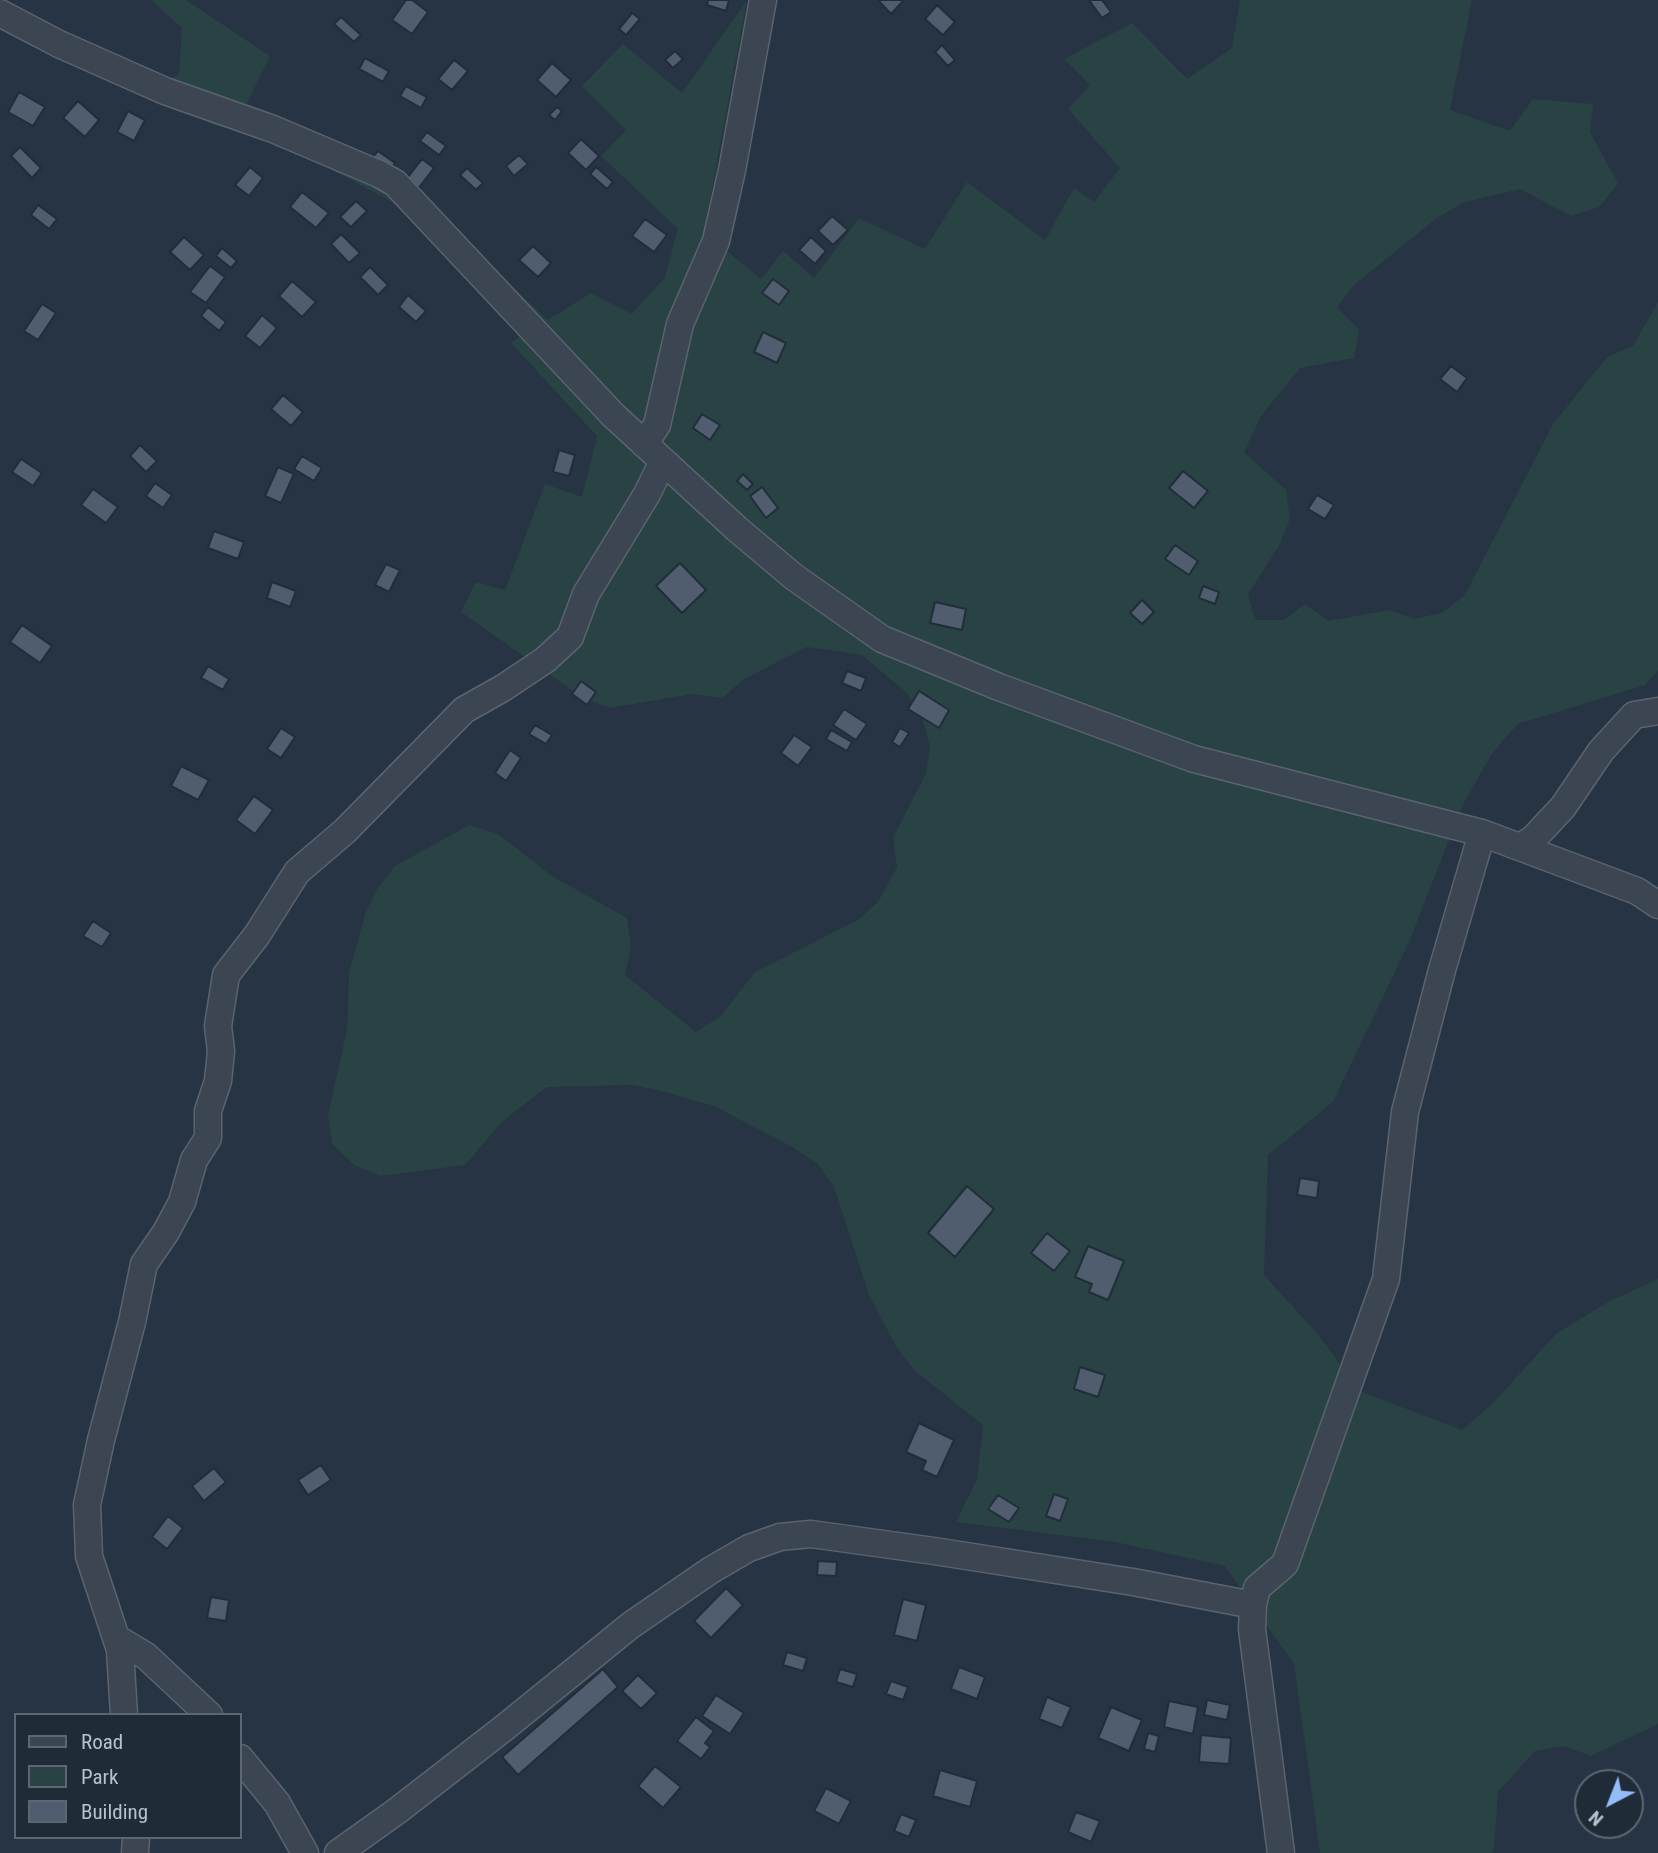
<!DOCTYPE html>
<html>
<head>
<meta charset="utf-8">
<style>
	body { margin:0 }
	#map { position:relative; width:1658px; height:1853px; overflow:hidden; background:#273443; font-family:"Roboto Condensed",sans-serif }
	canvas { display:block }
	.legend { position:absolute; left:14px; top:1713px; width:228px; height:126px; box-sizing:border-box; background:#202b38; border:2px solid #5d6773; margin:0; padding:9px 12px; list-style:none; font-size:21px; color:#b9c1cc }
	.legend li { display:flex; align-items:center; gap:14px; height:35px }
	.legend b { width:35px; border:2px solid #5d6773 }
	.north { position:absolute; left:1574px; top:1769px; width:70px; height:70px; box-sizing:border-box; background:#202b38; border:2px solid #5d6773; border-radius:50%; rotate:222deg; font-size:19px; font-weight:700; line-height:28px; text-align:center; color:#b9c1cc }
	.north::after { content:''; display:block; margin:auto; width:24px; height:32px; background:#92bdf8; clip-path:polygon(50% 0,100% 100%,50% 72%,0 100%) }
</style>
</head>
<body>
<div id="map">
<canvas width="1658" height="1853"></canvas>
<ul class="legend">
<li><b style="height:9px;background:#3b4652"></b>Road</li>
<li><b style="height:19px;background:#294244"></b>Park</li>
<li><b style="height:19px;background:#505d6e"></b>Building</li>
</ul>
<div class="north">N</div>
</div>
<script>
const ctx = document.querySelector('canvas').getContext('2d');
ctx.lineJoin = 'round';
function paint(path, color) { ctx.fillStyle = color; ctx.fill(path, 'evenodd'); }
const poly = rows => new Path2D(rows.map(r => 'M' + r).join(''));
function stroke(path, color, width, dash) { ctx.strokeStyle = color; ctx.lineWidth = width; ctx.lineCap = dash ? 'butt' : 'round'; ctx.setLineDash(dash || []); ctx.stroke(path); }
const green = poly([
	[151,0,186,0,270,56,241,116,395,180,548,320,591,293,632,314,665,277,678,229,601,156,626,130,582,86,623,44,682,93,747,0,704,232,761,279,783,251,814,278,859,218,925,249,967,182,1045,240,1074,188,1094,202,1120,168,1068,109,1090,85,1064,59,1132,23,1187,79,1232,48,1240,0,1472,0,1450,110,1510,131,1533,99,1593,104,1590,132,1618,184,1599,207,1571,216,1520,189,1465,202,1438,217,1354,285,1337,307,1359,330,1354,358,1300,368,1261,416,1244,452,1286,490,1290,519,1279,546,1248,594,1255,620,1284,620,1305,604,1328,621,1389,610,1415,619,1443,612,1465,595,1553,424,1607,357,1633,346,1658,302,1658,671,1645,685,1518,724,1493,752,1463,804,1409,942,1333,1102,1268,1155,1264,1275,1316,1332,1360,1391,1462,1430,1493,1403,1556,1334,1608,1302,1658,1279,1658,1724,1591,1756,1564,1746,1535,1751,1498,1792,1494,1849,1491,1853,1320,1853,1294,1664,1225,1566,1115,1542,956,1522,977,1479,983,1425,915,1371,897,1348,869,1295,834,1187,818,1164,794,1148,714,1106,658,1090,632,1085,547,1087,504,1120,465,1165,380,1176,354,1165,332,1144,328,1115,347,1029,349,972,366,911,378,888,395,866,469,825,498,834,552,876,627,918,631,947,625,975,696,1032,721,1016,755,972,858,920,878,902,897,867,893,838,926,773,930,747,923,720,908,694,862,655,807,647,744,679,722,698,692,694,610,708,583,698,461,612,476,582,505,590,545,484,582,497,597,436,511,343,521,336,394,203,278,141,214,125,0,24,167,84,179,73,182,28]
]);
const building = poly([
	[406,0,412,0,428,12,412,34,392,20,406,0],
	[708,0,729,0,726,11,707,5,708,0],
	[878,0,902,0,903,1,891,14,878,0],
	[1089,0,1102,0,1111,12,1102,18,1089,0],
	[937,5,955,22,943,35,925,19,937,5],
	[632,13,640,19,626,35,619,29,632,13],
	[341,17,361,35,354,42,334,24,341,17],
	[942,45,955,60,948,66,935,52,942,45],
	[675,51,683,59,673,68,665,60,675,51],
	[365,58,389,71,383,82,359,69,365,58],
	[454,60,468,71,452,90,438,79,454,60],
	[552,63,571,80,556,97,537,80,552,63],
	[406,86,427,97,421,108,400,96,406,86],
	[19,92,45,107,33,126,8,112,19,92],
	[78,101,99,120,85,137,63,118,78,101],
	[557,107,562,111,555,120,549,115,557,107],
	[128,111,145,120,134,141,117,132,128,111],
	[427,132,446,146,439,155,420,141,427,132],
	[581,139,599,156,586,170,568,153,581,139],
	[20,147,41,168,32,178,11,156,20,147],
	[378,151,395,163,390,171,372,158,378,151],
	[519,155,528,164,514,176,506,166,519,155],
	[422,159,434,168,417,190,405,181,422,159],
	[250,167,263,178,249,196,235,185,250,167],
	[596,167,613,182,607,189,590,174,596,167],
	[467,168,483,183,476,190,460,175,467,168],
	[302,192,329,213,316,228,290,207,302,192],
	[356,201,367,211,351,227,340,217,356,201],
	[38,205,57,219,49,229,31,215,38,205],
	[832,216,848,230,833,245,818,231,832,216],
	[645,219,667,235,654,252,632,236,645,219],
	[341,234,360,253,349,263,331,244,341,234],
	[184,237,204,255,190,270,170,252,184,237],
	[811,237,826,251,815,264,799,250,811,237],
	[533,246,551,263,538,277,519,260,533,246],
	[222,248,237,261,231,268,216,256,222,248],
	[210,266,225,277,206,303,190,292,210,266],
	[370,267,388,285,378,295,360,277,370,267],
	[773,279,789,291,779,305,762,293,773,279],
	[292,281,316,302,302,317,279,296,292,281],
	[408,295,426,311,416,322,399,307,408,295],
	[42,304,56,313,38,340,24,331,42,304],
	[208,307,226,322,219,331,201,316,208,307],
	[262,315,277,328,260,348,245,336,262,315],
	[763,332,786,343,777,363,754,352,763,332],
	[1451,366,1467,378,1457,392,1440,379,1451,366],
	[283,395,303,412,291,426,271,409,283,395],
	[702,414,720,425,710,440,693,428,702,414],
	[140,445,157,461,146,472,130,456,140,445],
	[559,450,575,455,569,476,553,472,559,450],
	[302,456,322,468,314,481,294,469,302,456],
	[21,459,42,473,33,486,12,472,21,459],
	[278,467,294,474,281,503,265,496,278,467],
	[1183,471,1208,491,1194,508,1169,488,1183,471],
	[743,474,753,484,747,490,737,481,743,474],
	[155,483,172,495,163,508,146,496,155,483],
	[762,487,778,508,766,518,750,496,762,487],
	[93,489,118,507,106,523,81,505,93,489],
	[1317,495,1334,505,1325,519,1308,509,1317,495],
	[214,531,244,542,238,559,208,548,214,531],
	[1175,545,1198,561,1189,575,1165,559,1175,545],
	[680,563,706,590,682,613,656,586,680,563],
	[386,564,400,570,389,592,375,585,386,564],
	[272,582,296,591,290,607,267,598,272,582],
	[1203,586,1219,592,1215,604,1199,598,1203,586],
	[1142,600,1154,612,1142,624,1130,613,1142,600],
	[935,602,966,609,962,630,930,623,935,602],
	[22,625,52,646,40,663,10,642,22,625],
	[208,666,229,679,223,690,201,678,208,666],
	[847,671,866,678,861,691,842,683,847,671],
	[581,681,596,692,587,705,572,694,581,681],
	[919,691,949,710,939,728,908,709,919,691],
	[844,709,867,724,856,740,833,725,844,709],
	[535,725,552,735,546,744,529,734,535,725],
	[281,728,295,737,281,758,267,749,281,728],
	[900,728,909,733,900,747,892,742,900,728],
	[831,730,852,742,847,751,826,739,831,730],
	[794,735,812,747,798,766,781,753,794,735],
	[510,750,521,758,506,781,495,773,510,750],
	[181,766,209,780,198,800,171,786,181,766],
	[254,796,273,810,255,834,236,820,254,796],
	[93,921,111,933,102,947,83,936,93,921],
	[1300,1178,1319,1181,1317,1198,1297,1195,1300,1178],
	[967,1186,994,1209,955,1257,928,1233,967,1186],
	[1047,1233,1070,1251,1054,1271,1031,1253,1047,1233],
	[1088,1246,1124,1261,1108,1300,1089,1292,1092,1284,1075,1277,1088,1246],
	[1080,1367,1105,1375,1098,1397,1074,1389,1080,1367],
	[919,1423,954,1440,937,1477,922,1470,926,1461,906,1452,919,1423],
	[321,1465,331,1480,308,1495,298,1480,321,1465],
	[214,1468,226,1482,204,1501,192,1486,214,1468],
	[1054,1494,1068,1499,1060,1521,1046,1516,1054,1494],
	[998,1495,1019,1508,1009,1522,988,1509,998,1495],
	[168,1516,183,1528,167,1549,152,1537,168,1516],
	[818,1561,837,1562,836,1576,817,1575,818,1561],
	[726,1588,743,1605,711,1638,694,1621,726,1588],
	[211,1597,229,1600,226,1621,207,1618,211,1597],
	[903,1599,926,1605,917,1641,894,1635,903,1599],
	[787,1652,807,1658,803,1671,783,1665,787,1652],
	[959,1667,985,1677,977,1699,951,1689,959,1667],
	[603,1669,618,1687,518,1775,502,1757,603,1669],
	[840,1669,857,1674,853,1687,836,1682,840,1669],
	[638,1675,657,1693,641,1709,622,1691,638,1675],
	[891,1681,908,1687,903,1700,886,1694,891,1681],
	[716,1695,744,1713,730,1734,702,1716,716,1695],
	[1047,1697,1071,1707,1062,1728,1039,1719,1047,1697],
	[1207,1700,1230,1705,1227,1720,1204,1715,1207,1700],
	[1169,1701,1198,1707,1193,1734,1164,1727,1169,1701],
	[1111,1707,1142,1720,1129,1751,1098,1738,1111,1707],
	[696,1717,714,1731,705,1743,710,1747,701,1759,677,1741,696,1717],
	[1148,1733,1159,1736,1155,1752,1144,1749,1148,1733],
	[1201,1735,1231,1738,1229,1764,1199,1762,1201,1735],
	[655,1766,681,1787,663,1808,638,1786,655,1766],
	[940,1770,977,1781,970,1807,933,1796,940,1770],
	[826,1788,851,1801,839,1824,814,1811,826,1788],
	[1076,1812,1100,1821,1091,1842,1068,1832,1076,1812],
	[901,1814,916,1820,909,1837,894,1831,901,1814]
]);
const minor = poly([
	[0,13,59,44,165,91,273,129,379,174,395,183,613,415,737,529,794,577,882,639,999,687,1194,759,1482,833,1637,891,1658,905],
	[644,444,657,425,680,324,716,241,732,170,763,0],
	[1521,847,1534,838,1563,807,1601,751,1634,715,1658,711],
	[116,1638,146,1656,209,1715],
	[124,1715,120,1650,89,1556,87,1505,101,1440,132,1322,144,1264,166,1232,182,1202,194,1160,208,1138,208,1111,218,1081,221,1051,218,1026,226,975,257,935,297,872,345,831,464,710,503,688,545,660,570,637,586,594,647,494,663,461],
	[240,1758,277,1803,305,1853],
	[135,1853,136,1837],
	[338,1853,397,1811,504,1728,631,1625,711,1570,749,1548,780,1537,811,1534,934,1551,1133,1582,1253,1605],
	[1281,1853,1252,1629,1253,1605,1257,1588,1285,1564,1386,1279,1405,1112,1442,970,1482,833]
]);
paint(green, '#294244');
paint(building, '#505d6e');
stroke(building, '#222d3a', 2);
stroke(minor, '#5a6470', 29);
stroke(minor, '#3b4652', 26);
</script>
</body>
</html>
